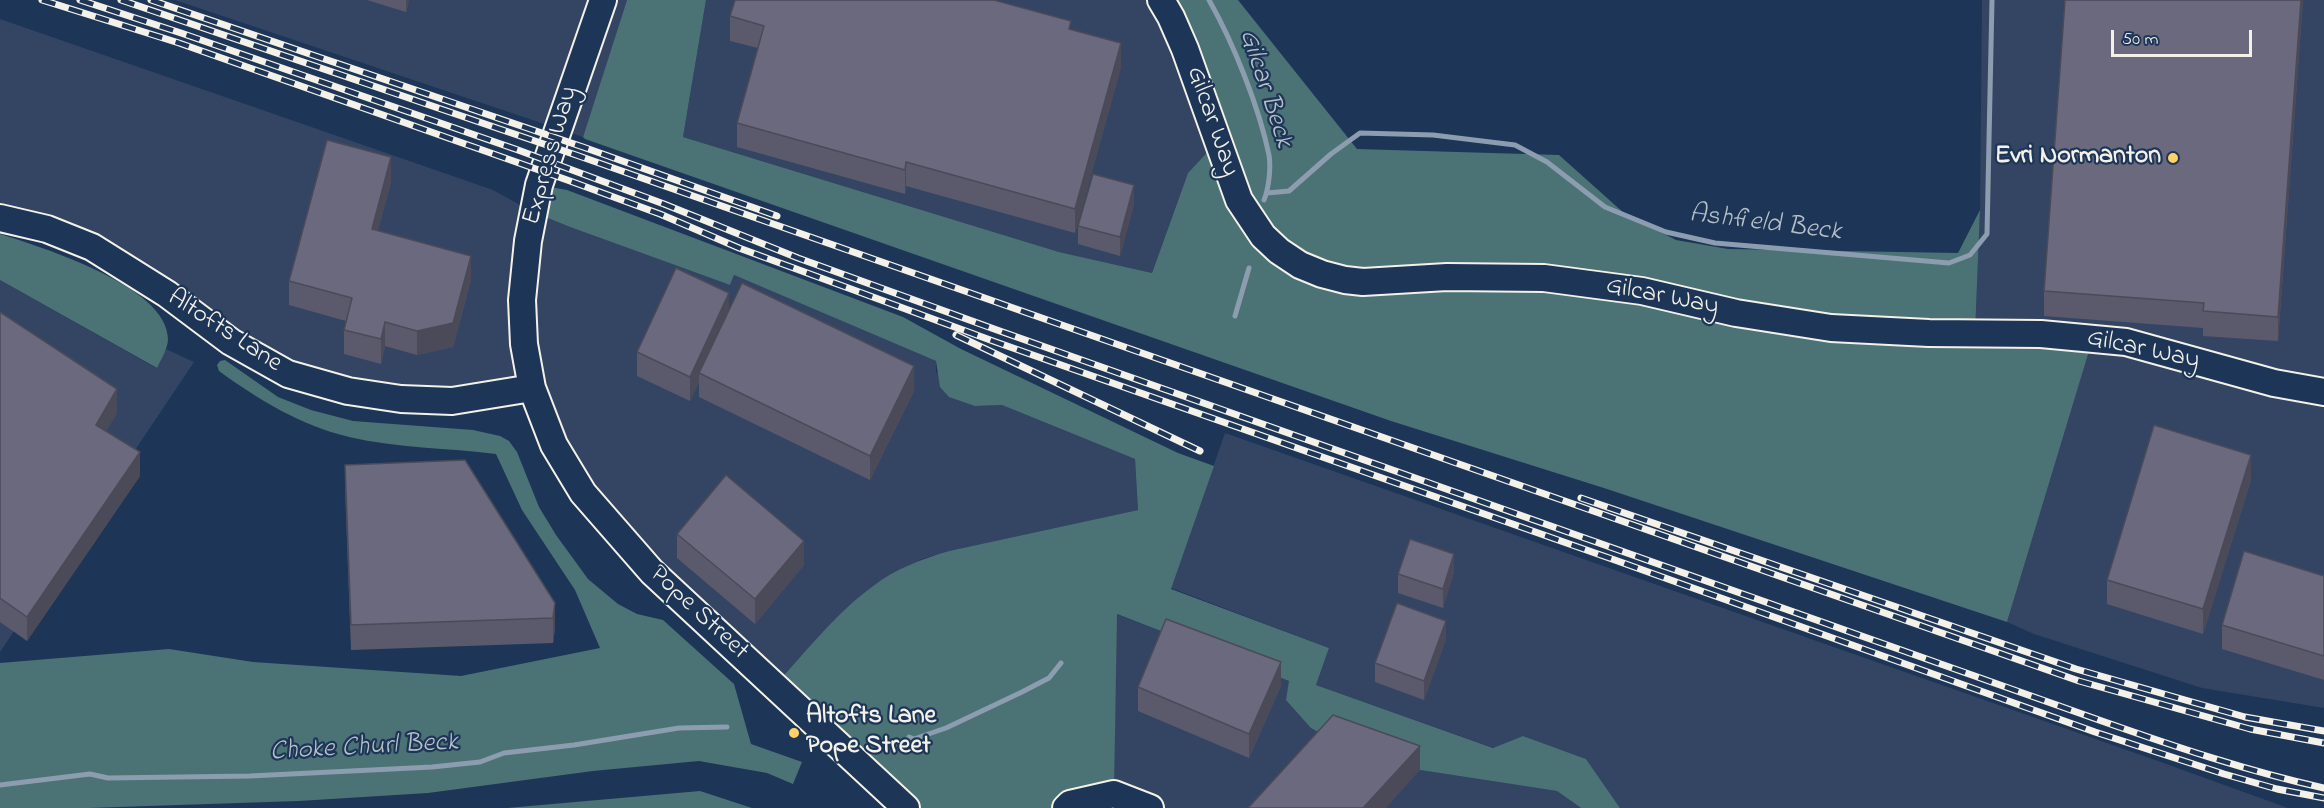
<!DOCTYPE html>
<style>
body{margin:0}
#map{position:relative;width:2324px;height:808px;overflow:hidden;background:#1d3557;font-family:"Indie Flower",sans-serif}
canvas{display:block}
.scale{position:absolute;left:2111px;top:30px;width:141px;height:27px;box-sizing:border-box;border:3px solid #f4f1e8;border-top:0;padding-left:8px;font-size:18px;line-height:21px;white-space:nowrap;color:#f4f1e8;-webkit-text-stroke:4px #1d3557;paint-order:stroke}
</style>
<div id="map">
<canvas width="2324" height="808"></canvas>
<div class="scale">50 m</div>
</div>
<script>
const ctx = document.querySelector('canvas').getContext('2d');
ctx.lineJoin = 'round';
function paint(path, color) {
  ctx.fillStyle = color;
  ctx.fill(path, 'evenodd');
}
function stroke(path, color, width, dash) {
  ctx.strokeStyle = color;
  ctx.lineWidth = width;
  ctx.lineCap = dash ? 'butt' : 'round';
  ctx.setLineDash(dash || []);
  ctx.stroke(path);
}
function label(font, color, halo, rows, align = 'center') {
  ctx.font = font + ' "Indie Flower",sans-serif';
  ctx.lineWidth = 4.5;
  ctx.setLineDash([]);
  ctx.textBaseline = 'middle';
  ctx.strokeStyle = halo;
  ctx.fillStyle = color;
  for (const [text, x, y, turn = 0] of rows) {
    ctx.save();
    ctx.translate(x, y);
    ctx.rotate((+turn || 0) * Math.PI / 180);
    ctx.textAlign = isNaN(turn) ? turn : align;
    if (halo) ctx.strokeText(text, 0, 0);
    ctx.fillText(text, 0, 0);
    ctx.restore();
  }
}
paint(new Path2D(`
 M175,0h452l-44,137z
 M706,0h455l56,143 -29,30 -36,100 -93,-21 -376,-115z
 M1982,0h342v708l-122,-20 -168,-54 -27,-12 86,-284 -118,-4 5,-124z
 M0,19l493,171 40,22 37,15 160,58 4,-10 202,86v11l39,34 27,-1 133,54 3,51 -189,41 -27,8 -48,26 -26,22 -73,78 -192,-192 -51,-105 -80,13 -164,-27 -121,-80 -167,-76z
 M0,280l156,88 10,-19 28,13 -194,290z
 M1225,433l933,328 130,47h-668l-34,-49 -63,-23 -29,12 -178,-63 13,-37 -158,-60z
 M1116,614l173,67 131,89 137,21 24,17h-515l48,-14z`), '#344563');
paint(new Path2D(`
 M627,0h79l-23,137 376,115 93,21 36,-100 29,-31 -56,-142h77l119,149 202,6 66,59 51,26 52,9 230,4 22,-43 -5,124 118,4 -86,284 -400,-133 -216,-68 -806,-282 -2,-2z
 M539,185l28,5 336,127 58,32 217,104 36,13 -43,123 158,59 -13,37 177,63 30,-12 63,23 34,49h-39l-24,-17 -137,-21 -87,-30 -22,-12 -25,-28 3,-19 -172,-67 -3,180 -48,14h-160l-131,-123c31,-33 61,-72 98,-99 22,-17 49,-27 76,-35l189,-41 -3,-51 -133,-54 -27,1 -26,-9 -9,-10 -4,-26 -202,-86 -4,10 -160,-58 -37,-15z
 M0,234c41,13 168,52 168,105 0,9 -7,21 -11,29l-157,-88z
 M225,360l53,37 33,13 42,11 120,9 27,6 9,5 8,11 22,55 17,28 32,44 30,25 19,10 26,6 71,64 17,60 51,18 -9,22 -26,-11 -68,-12 -106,10 -165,22 -129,8 -210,7h-89v-145l169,-14 84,13 208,14 139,-28 -25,-58 -53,-80 -26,-56c-48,-6 -99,-6 -147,-17 -49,-12 -90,-37 -130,-66l-2,-6 3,-4z
 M700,791l52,17h-245z`), '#4b7275');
stroke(new Path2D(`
 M1209,0c24,42 50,107 60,155 2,12 0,33 -5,45
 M1267,193l22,-2 42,-37 29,-21 73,2 82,10 32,17 58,45 61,25 49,11 234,20 21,-8 17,-21 5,-234
 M1235,316l14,-48
 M909,737l5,2 32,-11 76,-36 27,-14 12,-15
 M0,785l90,-11 18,4 142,-2 182,-9 48,-5 24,-9 70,-8 105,-17 48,-1`), '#8c9db0', 5);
const minor = new Path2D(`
 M603,0l-64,185 -11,56 -6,59 2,44 8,44 22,57 29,48 69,79 254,236
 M1161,0l10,17 14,32 54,151 24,36 16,15 21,14 22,9 23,6 18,2 84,-5 97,1 98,13 94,22 95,15 98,5 112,1 85,8 148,41 50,9
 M0,218l47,11 45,18 75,47 64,48 57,32 60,17 53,8 51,2 80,-13
 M1066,808l4,-4 44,-10 36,14`);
stroke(minor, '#f4f1e8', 30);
stroke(minor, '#1d3557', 26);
const rail = new Path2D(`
 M42,0l137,43 391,138 90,33 79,34 254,93 619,218 483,173 129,42 53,15 47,9
 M80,0l101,33 337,117 146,54 134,54 199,72 1102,390c74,26 148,51 225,68
 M121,0l458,156 1500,525 171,48 74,14
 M151,0l432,147 194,69
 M956,335l244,116
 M1581,498l495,171 169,48 79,14`);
stroke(rail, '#f4f1e8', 7);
stroke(rail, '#1d3557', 4.5, [14]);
paint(new Path2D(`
 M367,0h42l-3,12z
 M2065,0h238l-25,341 -75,-5v-8l-159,-12v-25z
 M730,16l341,13 50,38 -46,166 -169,-47 -1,8 -168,-47v-24l21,-75 -28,-7z
 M391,182l-13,48 93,50 -18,67 -36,8 -32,-9 -4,18 -37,-10v-24l2,-9 -57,-16v-24z
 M1134,204l-14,52 -42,-12v-18z
 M729,310l185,81 -44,89 -171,-83v-15l-9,19 -53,-25v-24z
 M0,312l117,101 -11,18 34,45 -113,165 -27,-19z
 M345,465l210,138v25l-2,15 -202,7 -6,-161z
 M2251,480l-48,154 -96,-30v-24z
 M677,534l127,31 -49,59 -78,-66z
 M1454,572l-11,36 -45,-15v-19z
 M2324,576v104l-102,-31v-24z
 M1446,639l-22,61 -49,-18v-19z
 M1281,686l-32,72 -111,-47v-24z`), '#5b5a6c');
paint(new Path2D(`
 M406,0h3l-3,12z
 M2301,0h2l-25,341v-24z
 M1121,43v24l-46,166v-24z
 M391,157v25l-19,71v-24z
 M906,162v24l-1,8v-24z
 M1134,185v19l-14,52v-19z
 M471,256v24l-18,67 -36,8v-24z
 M729,293v24l-30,56v9l-9,19v-24z
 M385,322v24l-4,18v-25z
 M914,366v25l-44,89v-24z
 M117,389v24l-21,36v-24z
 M140,452v24l-113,165v-24z
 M2251,455v25l-48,154v-25z
 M804,541v24l-49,59v-25z
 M1454,554v18l-11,36v-19z
 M555,603v25l-2,15v-25z
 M1446,621v18l-22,61v-19z
 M1281,662v24l-32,72v-24z
 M1420,746v24l-34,38h-23z`), '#4a4a58');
const building = new Path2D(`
 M735,0h259l77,21 -2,8 52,14 -46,166 -169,-47 -1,8 -168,-47 27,-97 -34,-10z
 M2065,0h236l-23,317 -75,-6 1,-8 -160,-12z
 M327,140l64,17 -19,72 99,27 -18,67 -36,8 -32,-9 -4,17 -37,-9 8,-32 -63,-17z
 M1093,174l41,11 -14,52 -42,-11z
 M676,268l53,25 -39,84 -53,-25z
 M742,283l172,83 -44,90 -171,-83z
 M0,312l117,77 -21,36 44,27 -113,165 -27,-19z
 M2154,425l97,30 -48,154 -96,-29z
 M465,460l90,143 -2,15 -202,7 -6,-160z
 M726,475l78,66 -49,58 -78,-65z
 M1410,539l44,15 -11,35 -45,-15z
 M2244,551l80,25v80l-102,-31z
 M1397,603l49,18 -22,60 -49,-18z
 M1166,619l115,43 -32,72 -111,-47z
 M1333,715l87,31 -57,62h-115z`);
paint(building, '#6a697e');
stroke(building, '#4a4a58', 1.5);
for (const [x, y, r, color] of [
 [2173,158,6,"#ffd166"],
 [794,733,6,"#ffd166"]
]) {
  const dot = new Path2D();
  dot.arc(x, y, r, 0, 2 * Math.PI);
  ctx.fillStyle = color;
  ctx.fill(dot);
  stroke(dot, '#1d3557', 2);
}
label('26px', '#f4f1e8', '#1d3557', [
 ["Gilcar Way",1211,122,71],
 ["Express Way",552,156,-74],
 ["Gilcar Way",1662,298,11],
 ["Altofts Lane",224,332,33],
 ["Gilcar Way",2143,351,12],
 ["Pope Street",698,614,43]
]);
label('bold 26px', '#f4f1e8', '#1d3557', [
 ["Evri Normanton",2161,158],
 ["Altofts Lane",806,718,"left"],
 ["Pope Street",806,748,"left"]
], 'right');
label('italic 27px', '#b7c0c7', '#1d3557', [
 ["Gilcar Beck",1264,89,72],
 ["Ashfield Beck",1765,225,7],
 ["Choke Churl Beck",364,749,-3]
]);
</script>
